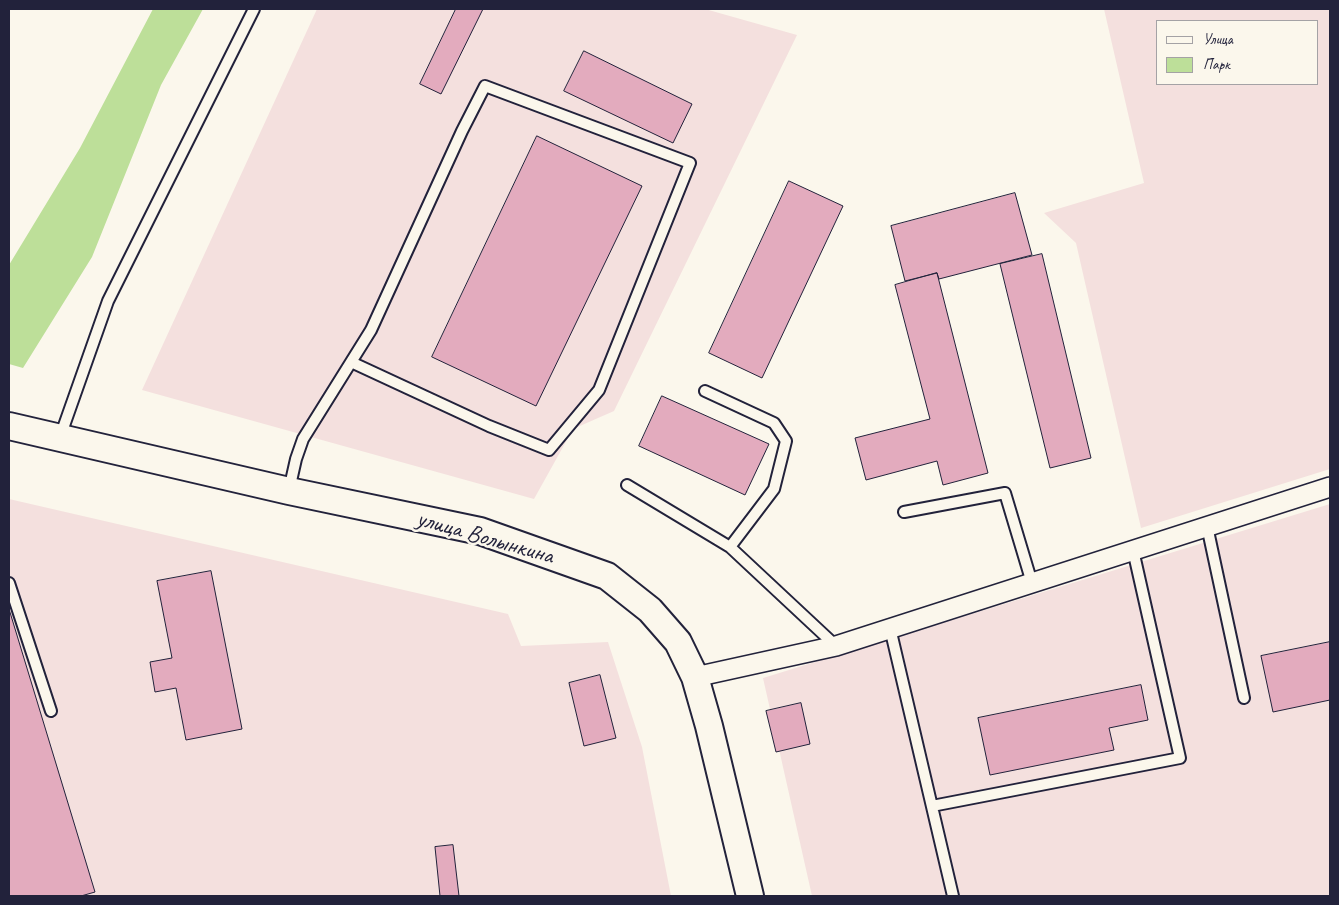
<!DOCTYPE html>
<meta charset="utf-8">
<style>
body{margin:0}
#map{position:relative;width:1339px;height:905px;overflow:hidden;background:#fbf7ec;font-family:Caveat,sans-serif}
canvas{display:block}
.frame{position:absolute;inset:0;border:10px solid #22223b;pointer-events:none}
.legend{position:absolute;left:1156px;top:20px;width:162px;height:65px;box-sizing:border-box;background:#fbf7ec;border:1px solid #a4a2a5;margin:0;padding:6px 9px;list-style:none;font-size:15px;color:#22223b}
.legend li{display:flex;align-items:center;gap:10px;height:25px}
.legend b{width:25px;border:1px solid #a4a2a5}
</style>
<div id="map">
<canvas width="1339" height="905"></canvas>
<div class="frame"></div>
<ul class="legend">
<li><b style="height:6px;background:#fbf7ec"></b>Улица</li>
<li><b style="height:14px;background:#bddf99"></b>Парк</li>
</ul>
</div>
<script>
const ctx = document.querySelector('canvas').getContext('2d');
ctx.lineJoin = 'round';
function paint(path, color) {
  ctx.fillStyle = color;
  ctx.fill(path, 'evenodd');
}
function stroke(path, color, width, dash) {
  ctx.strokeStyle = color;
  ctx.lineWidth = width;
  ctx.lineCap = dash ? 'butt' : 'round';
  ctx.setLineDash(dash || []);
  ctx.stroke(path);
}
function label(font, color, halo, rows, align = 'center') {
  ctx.font = font + ' Caveat,sans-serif';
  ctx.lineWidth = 5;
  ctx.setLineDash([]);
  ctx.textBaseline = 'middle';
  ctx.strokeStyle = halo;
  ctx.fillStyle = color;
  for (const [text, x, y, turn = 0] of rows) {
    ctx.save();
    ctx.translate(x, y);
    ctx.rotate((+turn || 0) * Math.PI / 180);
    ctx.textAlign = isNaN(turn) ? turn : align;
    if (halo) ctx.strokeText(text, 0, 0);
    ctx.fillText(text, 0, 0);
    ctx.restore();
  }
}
paint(new Path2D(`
 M317,9h388l92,26 -183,376 -41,18 -39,70 -392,-109z
 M1104,9h226v460l-189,59 -65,-285 -32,-30 100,-30zM1158,21h160v63h-160z
 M9,499l499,115 13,32 87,-4 34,105 29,149h-662z
 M1330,504v392h-518l-49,-218z`), '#f4e0de');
paint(new Path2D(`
 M153,9h50l-42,76 -69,172 -69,111 -14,-4v-99l71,-117z`), '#bddf99');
const building = new Path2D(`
 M456,9h27l-42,85 -21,-10z
 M584,51l108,53 -19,39 -109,-52z
 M537,136l105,50 -106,220 -104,-49z
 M789,181l54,25 -81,172 -53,-25z
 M1015,193l17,62 -93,24 -2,-6 -32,8 -14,-55z
 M1042,254l49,204 -41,10 -50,-204z
 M937,273l51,200 -45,12 -6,-24 -71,19 -11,-42 75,-19 -35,-134z
 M662,396l107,48 -24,51 -106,-49z
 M211,571l31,158 -56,11 -10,-52 -21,4 -5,-30 22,-4 -15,-77z
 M9,609l86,283 -14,4h-72z
 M1330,642v58l-57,12 -12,-56z
 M600,675l16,63 -32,8 -15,-63z
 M1141,685l7,35 -39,8 5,22 -124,25 -12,-57z
 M801,703l9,41 -34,8 -10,-41z
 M453,845l6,51h-19l-5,-49z`);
paint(building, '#e3abbe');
stroke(building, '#22223b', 1);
const lane = new Path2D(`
 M705,391l69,32 12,18 -12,48 -44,58
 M60,437l48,-136 146,-292
 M627,485l103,62 106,99
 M289,490l7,-31 7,-20 68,-109 91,-199 23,-45 205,77 -91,227 -50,60 -60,-24 -138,-64
 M904,512l101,-19 27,90
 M1207,526l37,172
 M9,583l42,128
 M890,628l63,268
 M932,806l248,-48 -47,-208`);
const street = new Path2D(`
 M695,677l141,-31 494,-159`);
const secondary = new Path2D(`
 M9,426l280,65 191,40 127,45 43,34 28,32 17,35 14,49 41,170`);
stroke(lane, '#22223b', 14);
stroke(street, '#22223b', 22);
stroke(secondary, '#22223b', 30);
stroke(lane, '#fbf7ec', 10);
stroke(street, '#fbf7ec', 19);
stroke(secondary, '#fbf7ec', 26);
label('24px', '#22223b', '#fbf7ec', [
 ["улица Волынкина",485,538,16]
]);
</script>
